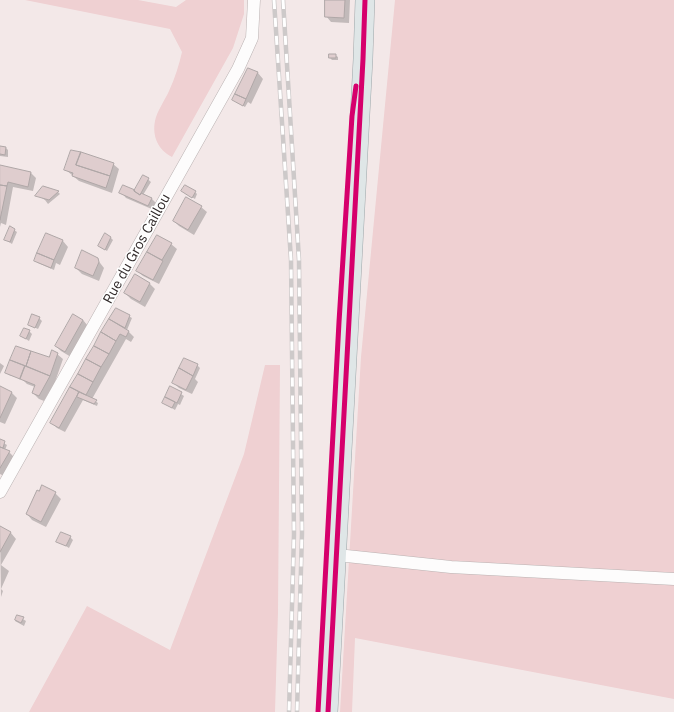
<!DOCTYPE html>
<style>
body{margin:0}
canvas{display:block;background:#f3e8e8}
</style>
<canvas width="674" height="712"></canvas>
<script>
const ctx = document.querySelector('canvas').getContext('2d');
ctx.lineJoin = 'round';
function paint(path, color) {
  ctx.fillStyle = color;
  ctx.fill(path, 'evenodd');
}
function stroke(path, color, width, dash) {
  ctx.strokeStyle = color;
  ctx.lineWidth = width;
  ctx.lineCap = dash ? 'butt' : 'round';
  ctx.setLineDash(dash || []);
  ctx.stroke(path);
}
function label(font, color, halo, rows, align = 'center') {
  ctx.font = font + ' "IBM Plex Sans",sans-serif';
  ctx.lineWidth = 3;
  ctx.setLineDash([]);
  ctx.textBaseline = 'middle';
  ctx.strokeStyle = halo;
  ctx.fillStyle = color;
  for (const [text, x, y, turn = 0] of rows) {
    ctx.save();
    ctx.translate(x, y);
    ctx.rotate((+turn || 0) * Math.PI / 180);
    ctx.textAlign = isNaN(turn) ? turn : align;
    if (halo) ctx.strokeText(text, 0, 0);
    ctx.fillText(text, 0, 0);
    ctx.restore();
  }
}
paint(new Path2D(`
 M25,0h113l38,7 10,-7h58v14l-11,34 -61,109c-14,-7 -20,-21 -17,-36 2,-10 10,-21 14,-30 6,-13 10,-26 13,-39l-12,-23z
 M395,0h279v699l-319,-61 -3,74h-12l21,-355z
 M265,365h15l-2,247 -3,100h-246l58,-106 83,44 74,-196z`), '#efd0d2');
paint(new Path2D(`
 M326,0h24l-1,23 -18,-1 -5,-6z
 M335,55l3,2v3h-6l-2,-2z
 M249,69l9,4 5,6 -12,25 -3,-2 -3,5 -9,-5z
 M0,147l6,1 2,2v7l-8,-1z
 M113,164l6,5 -7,24 -33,-12 -13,-11z
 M0,166l31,7 5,5 -3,13 -20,-4 -7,38 -5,-2 -1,4z
 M144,176l7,6 -8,13 9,4 5,5 -3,6 -28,-12 -5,-6 13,-1z
 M182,191l13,1 2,2 -2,5z
 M58,192l2,2 -12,10 -3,-4 -8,-5z
 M201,207l6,5 -13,23 -15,-9 -5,-5z
 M14,230l3,2 -5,12 -6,-4z
 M47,234l16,7 5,6 -8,18 -4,-2 -2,7 -16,-7 -3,-3z
 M157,236l14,8 6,5 -18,35 -16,-8 -6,-5z
 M111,238l2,2 -6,11 -8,-5z
 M97,259l7,9 -5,13 -17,-7 -6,-6z
 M135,275l15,9 5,5 -10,18 -14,-8 -6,-6z
 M116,309l16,9 -5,12 7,7 -3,5 -5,-3 -34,60 6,4 -1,3 -14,-6 -18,32 -8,-4 -5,-5z
 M39,318l3,3 -4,8 -9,-4z
 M83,320l5,6 -17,31 -10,-6 -5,-5z
 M29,331l3,3 -3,7 -8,-5z
 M17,347l33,11 7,-4 6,5 -8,23 -11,19 -5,-2 -6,-6 2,-6 -8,-3 -5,-5 -13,-4 -2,-3z
 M0,363l4,3 -4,8z
 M197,365l3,3 -5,11 3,3 -6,12 -13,-6 -6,-6z
 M0,387l12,6 5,5 -12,26 -5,-2z
 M170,387l14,9 -4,9 -2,-1 -3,6 -12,-7z
 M0,441l7,4 -2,5 4,2 5,5 -10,19 -4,-2z
 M55,493l6,6 -15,28 -14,-7 -5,-6z
 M0,528l11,5 5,6 -15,26 8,6 -8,18 2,2 -2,6z
 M70,537l3,3 -4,8 -12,-7z
 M18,616l8,5 -2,5 -9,-5z`), '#0003');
const building = new Path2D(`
 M325,0h20l-1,18 -19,-1z
 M329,54h7v4h-7z
 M248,68l10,4 -12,27 -11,-5z
 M235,94l11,5 -3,7 -11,-6z
 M0,146l6,1 -1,8 -5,-1z
 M71,150l10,2 -5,13 34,11 -4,12 -34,-12 1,-3 -9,-3z
 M81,152l33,11 -4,13 -34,-11z
 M0,165l31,7 -3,15 -20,-5 -1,4 -7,-1z
 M143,175l6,3 -9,17 -6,-4z
 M0,185l7,1 -7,34z
 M123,185l12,5 -1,1 6,4 1,-2 11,5 -4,8 -29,-13z
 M185,185l11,6 -4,7 -11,-7z
 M43,186l16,5 -10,9 -14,-4z
 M186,197l16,9 -14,24 -15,-9z
 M10,226l5,3 -5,13 -6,-2z
 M46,233l17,7 -9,20 -17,-7z
 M105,233l6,4 -6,13 -7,-4z
 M157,235l15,8 -10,17 -15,-8z
 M82,250l16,8 1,4 -6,14 -18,-8z
 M147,252l16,9 -10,19 -17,-9z
 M37,253l17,7 -3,8 -17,-7z
 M135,274l15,9 -10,19 -16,-9z
 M116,308l14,7 -5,13 -16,-9z
 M32,314l8,3 -5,11 -7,-3z
 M73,314l10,6 -18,32 -10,-6z
 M109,319l20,12 -3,6 -6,-3 -4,7 -15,-9z
 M24,328l6,2 -4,9 -6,-3z
 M101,332l15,9 -7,13 -15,-8z
 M16,346l15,5 -5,15 -16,-6z
 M94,346l15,8 -8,13 -15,-8z
 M52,350l6,3 -8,23 -24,-10 5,-15 18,6z
 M184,358l14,6 -5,12 -14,-8z
 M86,359l15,8 -8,15 -15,-8z
 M10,360l15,6 -5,13 -15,-6z
 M25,366l25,10 -11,20 -7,-3 3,-8 -15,-6z
 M179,368l14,8 -7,14 -14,-7z
 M78,374l15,8 -7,13 -16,-8z
 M0,386l12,6 -12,26z
 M170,386l12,6 -5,11 -12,-6z
 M70,387l9,5 -20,36 -9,-5z
 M79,392l18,8 -3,4 -17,-7z
 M165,397l10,5 -3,6 -10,-5z
 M0,439l5,2 -2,7 -3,-1z
 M0,447l10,4 -10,17z
 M42,485l14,7 -15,30 -15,-8 11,-24 2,1z
 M0,526l11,6 -11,20z
 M61,532l10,4 -5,10 -10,-4z
 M17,615l7,2 -3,6 -6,-3z`);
paint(building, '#dfcdce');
stroke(building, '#afa7a7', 1);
const street = new Path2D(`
 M0,492l238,-423 14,-31 2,-38
 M337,555l114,12 223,12`);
const primary = new Path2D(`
 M328,712l35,-653 2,-59`);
stroke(street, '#bab2b2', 13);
stroke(primary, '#9da6a9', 20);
stroke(street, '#fdfcfc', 12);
stroke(primary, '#dfe6e7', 19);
const rail = new Path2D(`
 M274,0l17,260 3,274 -5,178
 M283,0l16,260 3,273 -5,179`);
stroke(rail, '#cdc9c9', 4.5);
stroke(rail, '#fff', 3, [9]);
stroke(new Path2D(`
 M318,712l21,-390 13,-206 4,-30
 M328,712l35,-653 2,-59`), '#d6006c', 5);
label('14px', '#322b2b', '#fff', [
 ["Rue du Gros Caillou",137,249,-61]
]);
</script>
